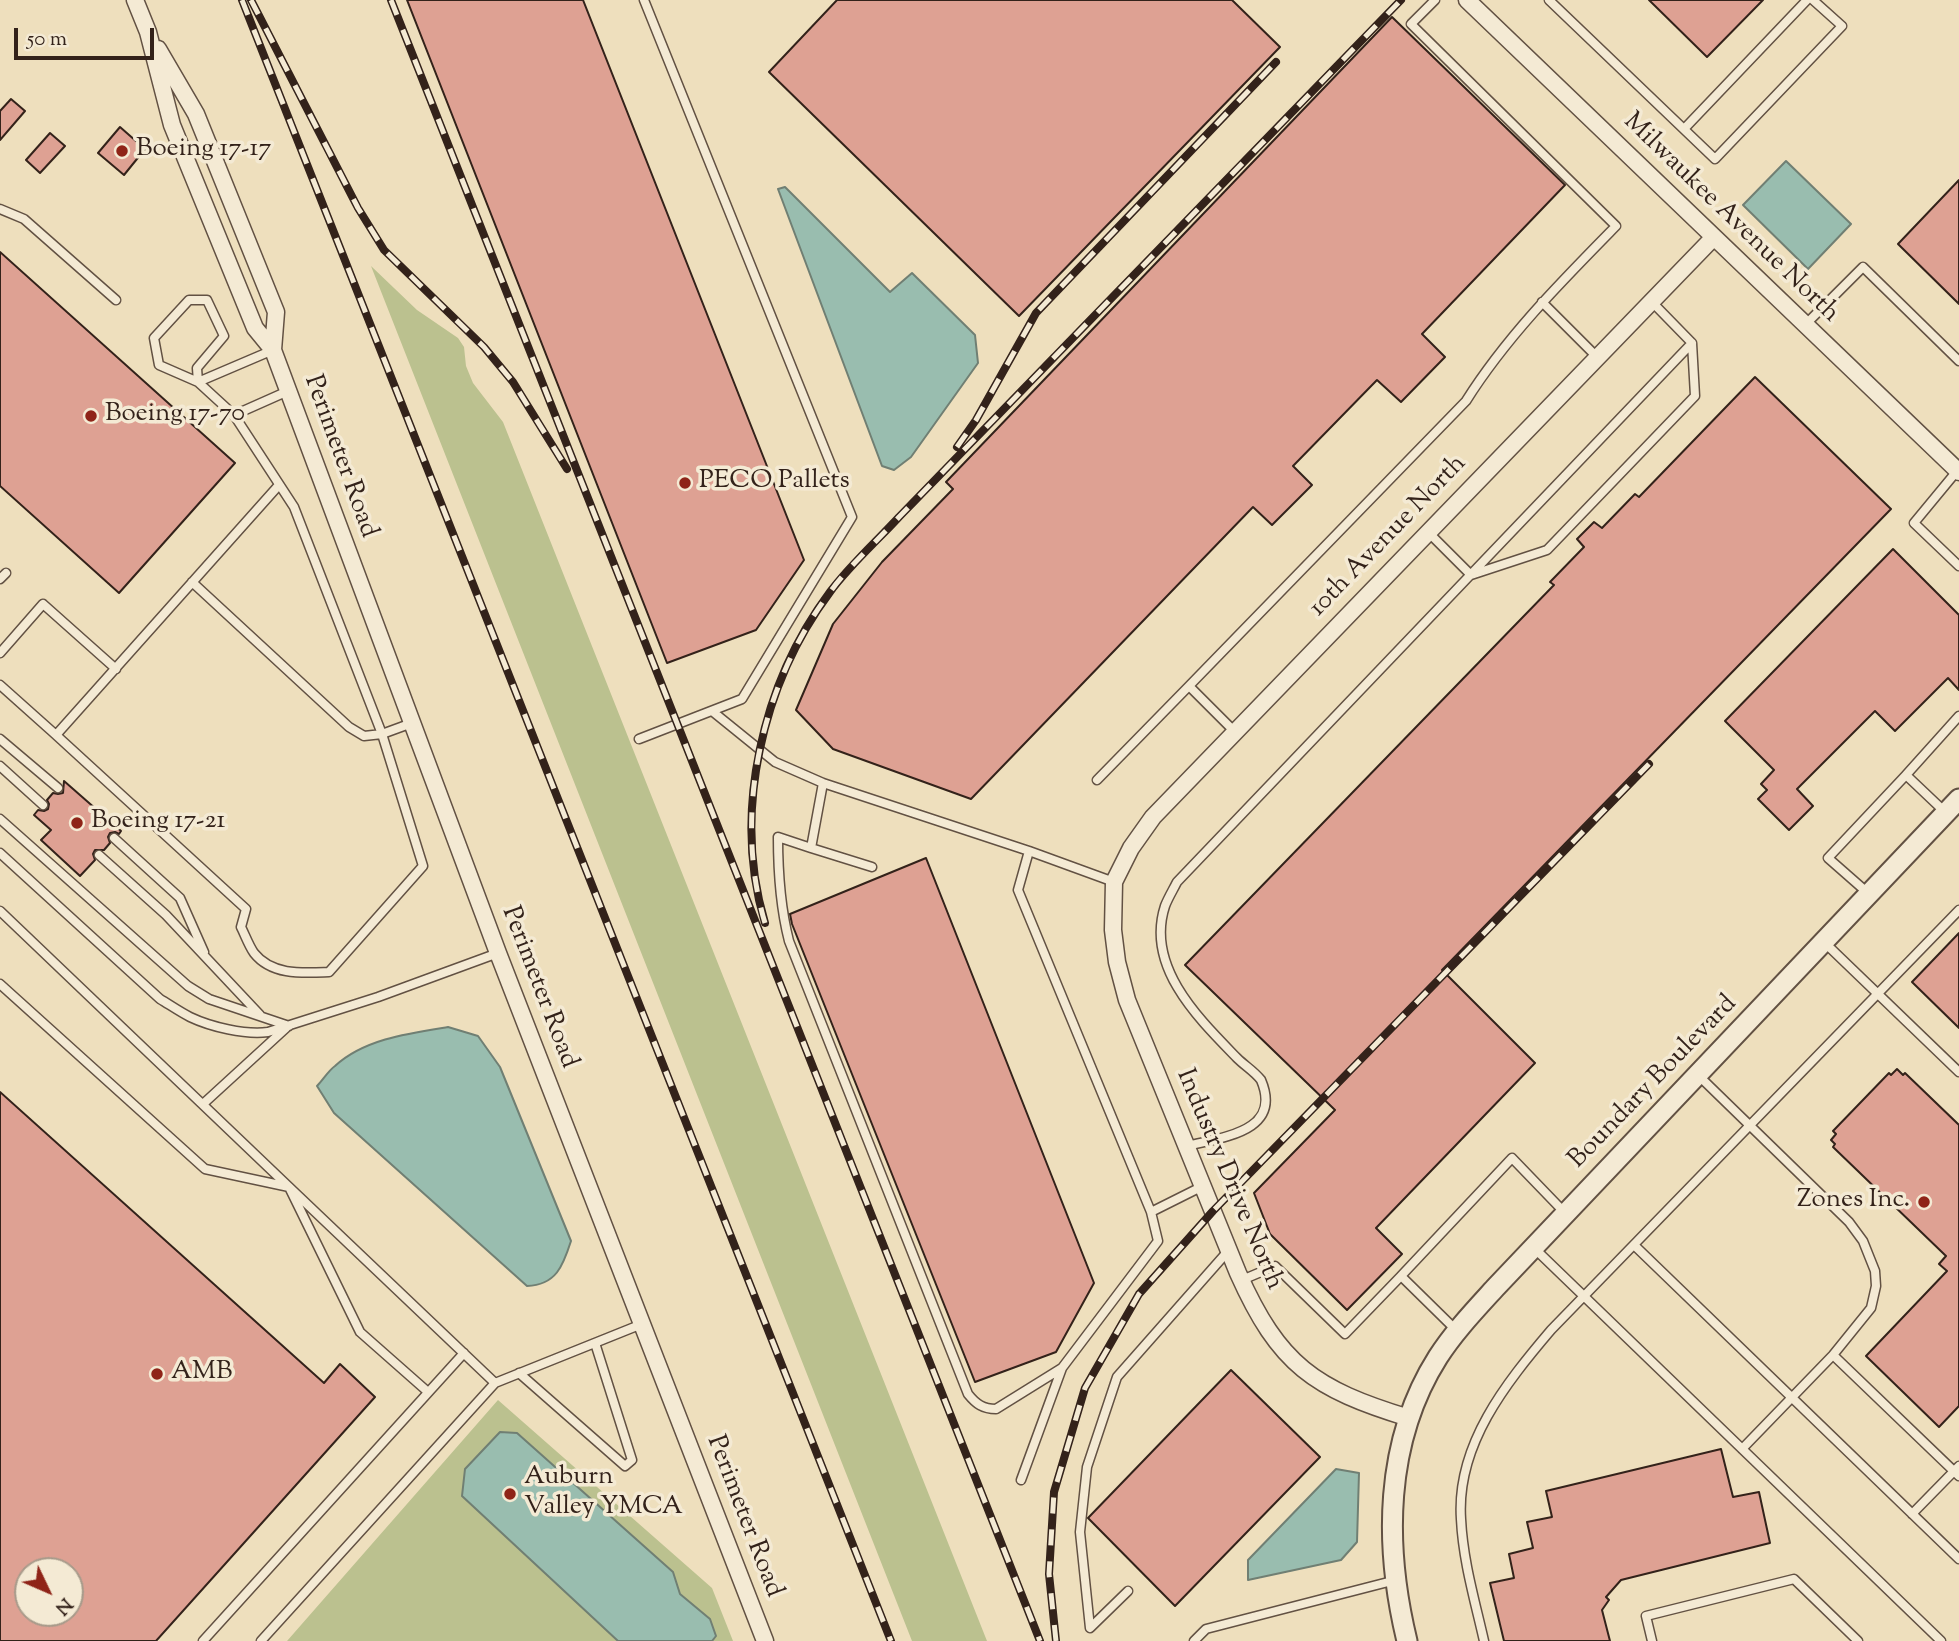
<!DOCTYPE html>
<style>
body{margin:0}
#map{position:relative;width:1959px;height:1641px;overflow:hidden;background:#eedfbd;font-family:"Sorts Mill Goudy",serif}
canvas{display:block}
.north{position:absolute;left:14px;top:1557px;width:70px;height:70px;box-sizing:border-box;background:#f4ead4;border:2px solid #a79a8a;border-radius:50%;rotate:134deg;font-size:19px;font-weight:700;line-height:28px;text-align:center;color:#33221a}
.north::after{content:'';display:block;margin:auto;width:24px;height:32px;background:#8f2418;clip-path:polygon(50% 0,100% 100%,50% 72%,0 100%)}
.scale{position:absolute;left:14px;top:28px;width:140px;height:32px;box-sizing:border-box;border:4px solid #33221a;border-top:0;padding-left:9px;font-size:21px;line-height:24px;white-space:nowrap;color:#33221a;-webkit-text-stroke:5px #f4ead4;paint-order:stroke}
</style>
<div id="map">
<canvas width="1959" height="1641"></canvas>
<div class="north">N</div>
<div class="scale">50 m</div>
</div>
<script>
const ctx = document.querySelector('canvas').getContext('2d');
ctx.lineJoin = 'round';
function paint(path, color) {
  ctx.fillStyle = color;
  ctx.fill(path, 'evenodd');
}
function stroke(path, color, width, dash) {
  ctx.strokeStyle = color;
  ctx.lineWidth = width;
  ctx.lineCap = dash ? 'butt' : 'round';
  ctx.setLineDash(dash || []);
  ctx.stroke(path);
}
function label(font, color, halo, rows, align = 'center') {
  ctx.font = font + ' "Sorts Mill Goudy",serif';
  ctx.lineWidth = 7;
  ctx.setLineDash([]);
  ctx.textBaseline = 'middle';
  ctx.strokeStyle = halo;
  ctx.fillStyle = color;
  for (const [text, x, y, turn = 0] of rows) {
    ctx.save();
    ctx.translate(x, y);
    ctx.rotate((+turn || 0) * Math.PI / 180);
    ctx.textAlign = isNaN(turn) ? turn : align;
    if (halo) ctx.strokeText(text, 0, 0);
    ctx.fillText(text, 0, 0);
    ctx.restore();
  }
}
paint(new Path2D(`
 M371,266l46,44 41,28 6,9 2,19 7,17 30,39 484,1219h-75z
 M498,1400l214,188 21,53h-446z`), '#bbc18f');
const water = new Path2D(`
 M1786,161l65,63 -43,45 -65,-64z
 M785,187l105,105 22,-19 63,62 3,28 -67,94 -17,13 -12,-4 -104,-277z
 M448,1027l30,9 22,31 71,174c-8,25 -15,44 -44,45l-193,-173 -17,-27c6,-6 11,-15 18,-20 29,-27 75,-33 113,-39z
 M500,1432l17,1 156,139 7,22 30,25 6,17 -4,5h-94l-156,-145 3,-27z
 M1336,1469l23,4 -2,69 -16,18 -93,20v-20z`);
paint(water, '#99bdaf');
stroke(water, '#707f73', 2);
const building = new Path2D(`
 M407,0h176l221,560 -48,70 -89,33z
 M837,0h395l48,47 -261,269 -250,-244z
 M1649,0h114l-56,57z
 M1392,17l173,168 -143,149 23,23 -44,45 -24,-22 -84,86 19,19 -40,40 -19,-18 -282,292 -138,-50 -37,-39 37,-86 49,-62 71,-73 -7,-7z
 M11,99l14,12 -25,29v-29z
 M120,127l25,22 -21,26 -26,-22z
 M50,133l15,13 -25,27 -14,-13z
 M1959,180v124l-61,-60z
 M0,252l235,211 -116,130 -119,-107z
 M1755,377l136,132 -449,461 93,93 -159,165 26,26 -55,56 -77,-76 -16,-41 81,-83 -150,-145 369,-380 -4,-3 34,-35 -7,-8 17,-17 8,6 33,-34 4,3z
 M1893,549l66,66v75l-11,-12 -53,53 -20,-20 -78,78 16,17 -24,24 -31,-31 9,-9 -6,-6 13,-14 -49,-49z
 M64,781l57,50 -2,3 -4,-2 -5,1 -2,4 2,6 -6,7h-9l-2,4 2,6 -15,16 -39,-36 10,-10 -17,-15 4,-5 6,1 4,-2 1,-5 -2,-4 6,-7 5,1 5,-1z
 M926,858l168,425 -38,69 -81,30 -183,-458 -2,-10z
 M1959,933v95l-47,-46z
 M1897,1069l6,6 2,-2 54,52v281l-20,21 -73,-71 81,-85 -8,-7 7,-8 -113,-109 2,-3 -4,-4 5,-6 -3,-3 56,-58 2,2z
 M0,1092l324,291 16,-19 35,33 -219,244h-156zM28,1571h42v42h-42z
 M1231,1370l89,87 -145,149 -87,-88z
 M1721,1449l12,48 26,-5 11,51 -149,37 -15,17 3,3 -7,10 8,31h-106l-14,-58 24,-5 -5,-24 24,-6 -6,-26 25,-5 -6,-26z`);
paint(building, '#dea193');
stroke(building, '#33221a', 2);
const service = new Path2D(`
 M1549,0l166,159 127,-133 -29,-26
 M1684,129l123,-129
 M0,209l24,10 92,81
 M1542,302l55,55
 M1805,325l58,-58 96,94
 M234,415l-36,-33 -1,-14 27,-32 -17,-36h-18l-35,38 5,27 39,17 75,-32
 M1957,471l-43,52 45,43
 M1428,532l43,43 76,-25 148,-154 -3,-53
 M0,579l6,-6
 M192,582l157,145 15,9 18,-2 -88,-227 -60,-92 54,-24
 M0,653l43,-49 73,65
 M0,685l56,50 223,-250
 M1189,686l277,-285c41,-65 96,-120 150,-175l-205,-202 24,-24
 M712,711l63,51 48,21 206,68 85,31
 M56,735l190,174 -5,18c4,8 8,19 13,26 18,23 50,20 75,19l94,-106 -41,-132 30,-11
 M0,739l58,49
 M639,739l103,-40 110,-182 -208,-517
 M0,766l43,39
 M1097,780l92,-94 46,46
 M823,783l-12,65 61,19
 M1945,812l-39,-37 53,-59
 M0,819l188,167 21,13 80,27
 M114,838l66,60 24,54
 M811,848l-33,-11c0,36 2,69 11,104l179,453c8,10 15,15 28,15l66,-41
 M1029,851l-11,39 133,322 52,-26
 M0,853l160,146c10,6 20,13 30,18 21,10 55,18 78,15l110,-35 120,-44
 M99,855l67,60 94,100
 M1869,894l-41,-36 78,-83
 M0,911l289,276 71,145 68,60
 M1825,943l134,129
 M0,984l205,185 84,18 206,196
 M1699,1076l150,146 14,19 12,30 1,15 -5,22 -38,47 -91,94
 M203,1104l83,-76
 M1187,1146c35,-9 96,-14 74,-66 -7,-9 -16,-14 -24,-22 -38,-39 -92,-91 -72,-152 3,-8 8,-16 12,-24l515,-539 -41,-42
 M1634,1245l325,314
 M1534,1248l407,393
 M1401,1276l111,-118 54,56
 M1242,1280l33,-14 70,68 56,-58 56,55
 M1833,1355l126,121
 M519,1373l106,93 7,-6 -37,-117
 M1021,1480l41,-112 96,-127 -7,-29
 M1912,1514l47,-48
 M1128,1591l-38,37 -10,-96 7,-65 30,-90 112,-127
 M203,1641l261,-288
 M261,1641l234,-258 147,-59
 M1194,1641l12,-12 190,-49
 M1484,1641c-9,-40 -21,-80 -23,-122 -5,-74 45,-136 90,-189l408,-420
 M1652,1641l-6,-25 148,-37 64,62`);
const minor = new Path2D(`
 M135,0l13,32 24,93 83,203 18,22 225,603 267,688
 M1467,0l492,472
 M158,49l38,65 80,198 -3,38
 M1409,1418c-95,-29 -130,-53 -171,-145l-111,-273 -10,-38 -4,-32 1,-48 17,-34 22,-31 561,-580`);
const tertiary = new Path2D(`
 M1407,1641c-23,-95 -23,-199 31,-284 16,-25 37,-47 57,-69l464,-489`);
stroke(service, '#625143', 11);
stroke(minor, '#625143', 19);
stroke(tertiary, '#625143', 23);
stroke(service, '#f4ead4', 8);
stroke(minor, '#f4ead4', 16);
stroke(tertiary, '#f4ead4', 19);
const rail = new Path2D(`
 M242,0l649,1641
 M251,0l107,208 26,42 100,97 29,35 54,87
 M391,0l649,1641
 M957,447l19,-27 60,-107 240,-251
 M765,923c-33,-110 -3,-240 65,-331 20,-27 46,-50 69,-75l502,-517
 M1056,1641l-7,-67 5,-82 31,-104 54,-94 74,-83 436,-447`);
stroke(rail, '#33221a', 8);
stroke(rail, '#f4ead4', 5, [16]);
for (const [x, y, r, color] of [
 [122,151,7,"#8f2418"],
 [91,416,7,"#8f2418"],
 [685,483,7,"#8f2418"],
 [77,823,7,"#8f2418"],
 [1924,1202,7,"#8f2418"],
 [157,1374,7,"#8f2418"],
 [510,1494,7,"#8f2418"]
]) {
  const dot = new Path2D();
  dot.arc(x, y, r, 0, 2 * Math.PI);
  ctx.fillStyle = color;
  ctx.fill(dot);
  stroke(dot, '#f4ead4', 2.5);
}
label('26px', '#33221a', '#f4ead4', [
 ["Boeing 17-17",136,151],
 ["Boeing 17-70",105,416],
 ["PECO Pallets",699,483],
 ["Boeing 17-21",91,823],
 ["Zones Inc.",1910,1202,"right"],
 ["AMB",171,1374],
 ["Auburn",524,1479],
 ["Valley YMCA",524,1509]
], 'left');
label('26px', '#33221a', '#f4ead4', [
 ["Milwaukee Avenue North",1730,219,44],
 ["Perimeter Road",339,457,70],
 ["10th Avenue North",1389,537,-46],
 ["Perimeter Road",538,988,69],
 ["Boundary Boulevard",1654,1083,-46],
 ["Industry Drive North",1228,1180,67],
 ["Perimeter Road",743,1517,69]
]);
</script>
